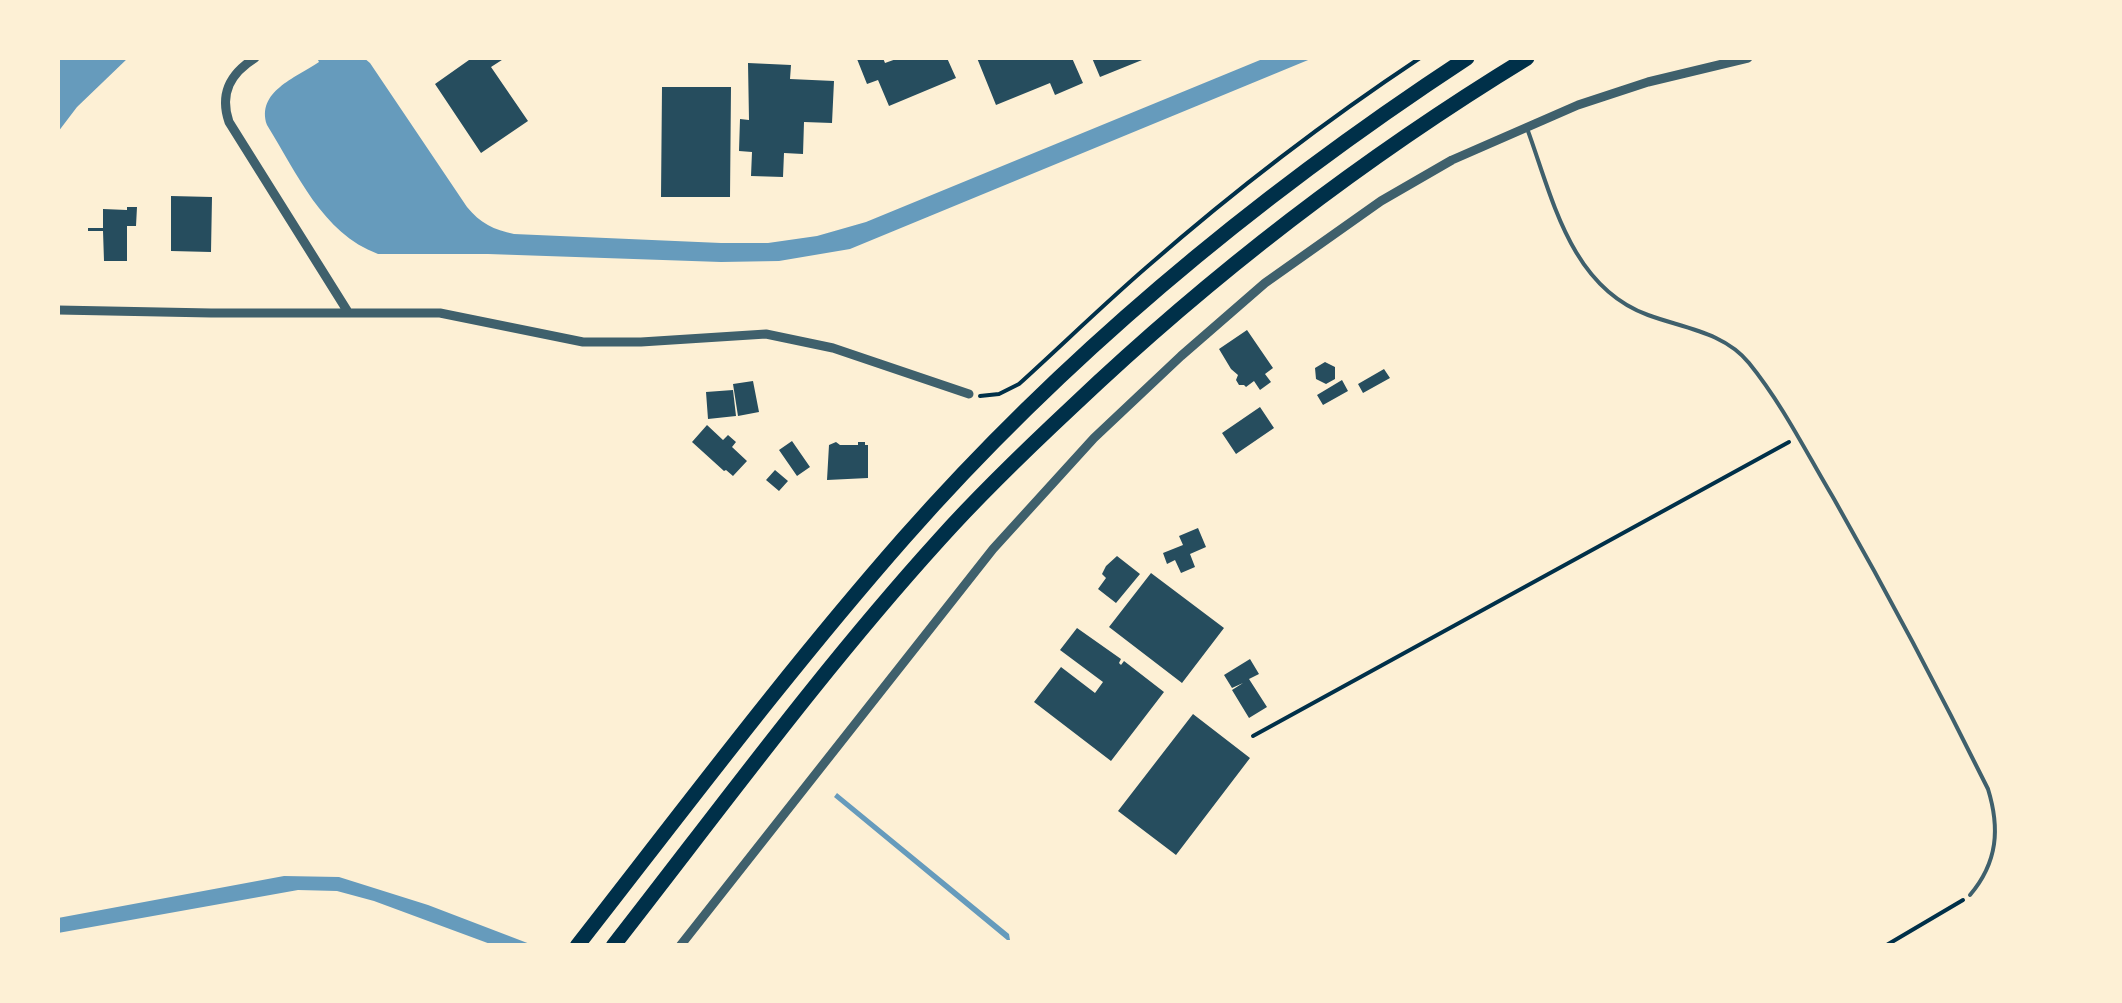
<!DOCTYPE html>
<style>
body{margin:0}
#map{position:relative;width:2122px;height:1003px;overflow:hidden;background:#fdf0d5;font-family:"Public Sans",sans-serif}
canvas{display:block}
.frame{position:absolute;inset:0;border:60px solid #fdf0d5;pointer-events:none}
</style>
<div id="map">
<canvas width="2122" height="1003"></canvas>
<div class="frame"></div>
</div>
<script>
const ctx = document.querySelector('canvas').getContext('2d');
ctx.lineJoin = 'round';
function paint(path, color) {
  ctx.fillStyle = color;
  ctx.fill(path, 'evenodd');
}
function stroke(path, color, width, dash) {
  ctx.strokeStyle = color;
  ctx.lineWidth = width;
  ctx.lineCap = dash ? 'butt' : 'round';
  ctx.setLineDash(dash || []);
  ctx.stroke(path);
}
paint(new Path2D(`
 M58,58h70l-51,49 -19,25z
 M317,58h47l6,5 97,144c13,16 27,23 47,27l207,9h47l49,-7 49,-14 399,-164h48l-463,191 -71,12 -58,1 -233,-8h-110c-56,-21 -81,-81 -111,-129 -11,-33 28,-47 52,-63z
 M837,793l172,141 1,6h-3l-173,-143z
 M284,876l55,1 89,28 102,39 -37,1 -119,-44 -37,-10 -39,-1 -240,43v-15z`), '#669bbc');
paint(new Path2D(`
 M467,58h38l-14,9 37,54 -47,32 -46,-69 34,-24z
 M861,58h22l2,5 14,-5h48l9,20 -67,28 -11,-26 -11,4 -10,-25z
 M977,58h95l11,25 -28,12 -5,-12 -54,22z
 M1092,58h55l-47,19z
 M748,63l43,2 -1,14 44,2 -2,42 -28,-1 -1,32 -19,-1 -1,24 -32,-1 1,-24 -13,-1 1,-32 9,1z
 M662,87h69l-1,110h-69z
 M171,196l41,1 -1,55 -40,-1z
 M127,207h10l-1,19h-9v35h-23l-1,-30h-15v-3h15v-19l24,1z
 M1247,330l26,38 -8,6 6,8 -11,8 -6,-9 -8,6 -2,-2h-5l-3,-5 2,-5 -7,-6 -12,-20z
 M1325,362l10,5v12l-9,5 -10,-5 -1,-11z
 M1384,369l6,9 -27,15 -5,-9z
 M1342,380l6,11 -25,14 -6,-10z
 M753,381l6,31 -21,4 -5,-32z
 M733,390l3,26 -28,3 -2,-27z
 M1260,407l14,21 -38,26 -14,-21z
 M707,425l16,15 5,-5 8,7 -4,5 15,14 -14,15 -7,-6 -2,1 -32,-29z
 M792,441l18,26 -13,9 -18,-26z
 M836,442l4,3h18v-3h7v3h3v33l-41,2 2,-35z
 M775,470l13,11 -9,10 -13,-11z
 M1198,528l8,19 -16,7 5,13 -14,6 -6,-13 -8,4 -4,-11 20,-8 -4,-9z
 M1117,556l23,18 -24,29 -18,-14 8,-11 -4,-4 4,-8z
 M1151,573l73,55 -42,55 -73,-56z
 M1077,628l44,31 -2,4 2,2 3,-4 40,31 -53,69 -77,-59 27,-35 34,26 8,-11 -43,-32z
 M1250,659l9,15 -10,5 18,28 -18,11 -17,-28 11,-7 -11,5 -8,-13z
 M1193,714l57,44 -74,97 -58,-44z`), '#264d5e');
stroke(new Path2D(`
 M980,396l19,-2 20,-10c43,-39 85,-80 129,-118 87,-76 177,-145 272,-208
 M1253,736l536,-294
 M1885,946l78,-46`), '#003049', 4);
stroke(new Path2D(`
 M1528,131c25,69 43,156 120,184 35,13 76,17 101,48 34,42 58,91 85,136 54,95 105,191 154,290 12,39 10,73 -18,106`), '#3f606c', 4);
stroke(new Path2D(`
 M255,58c-24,15 -36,35 -26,64l119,190
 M58,310l153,3h229l143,29h58l125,-8 67,14 136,46
 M680,946l313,-397 101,-111 87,-82 84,-73 116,-82 71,-41 126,-55 70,-23 100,-24`), '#3f606c', 9);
stroke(new Path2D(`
 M577,946c107,-137 212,-277 327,-408 164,-186 357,-345 563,-480
 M613,946c107,-137 210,-278 326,-406 42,-47 88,-91 134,-134 139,-132 290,-248 454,-348`), '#003049', 15);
</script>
